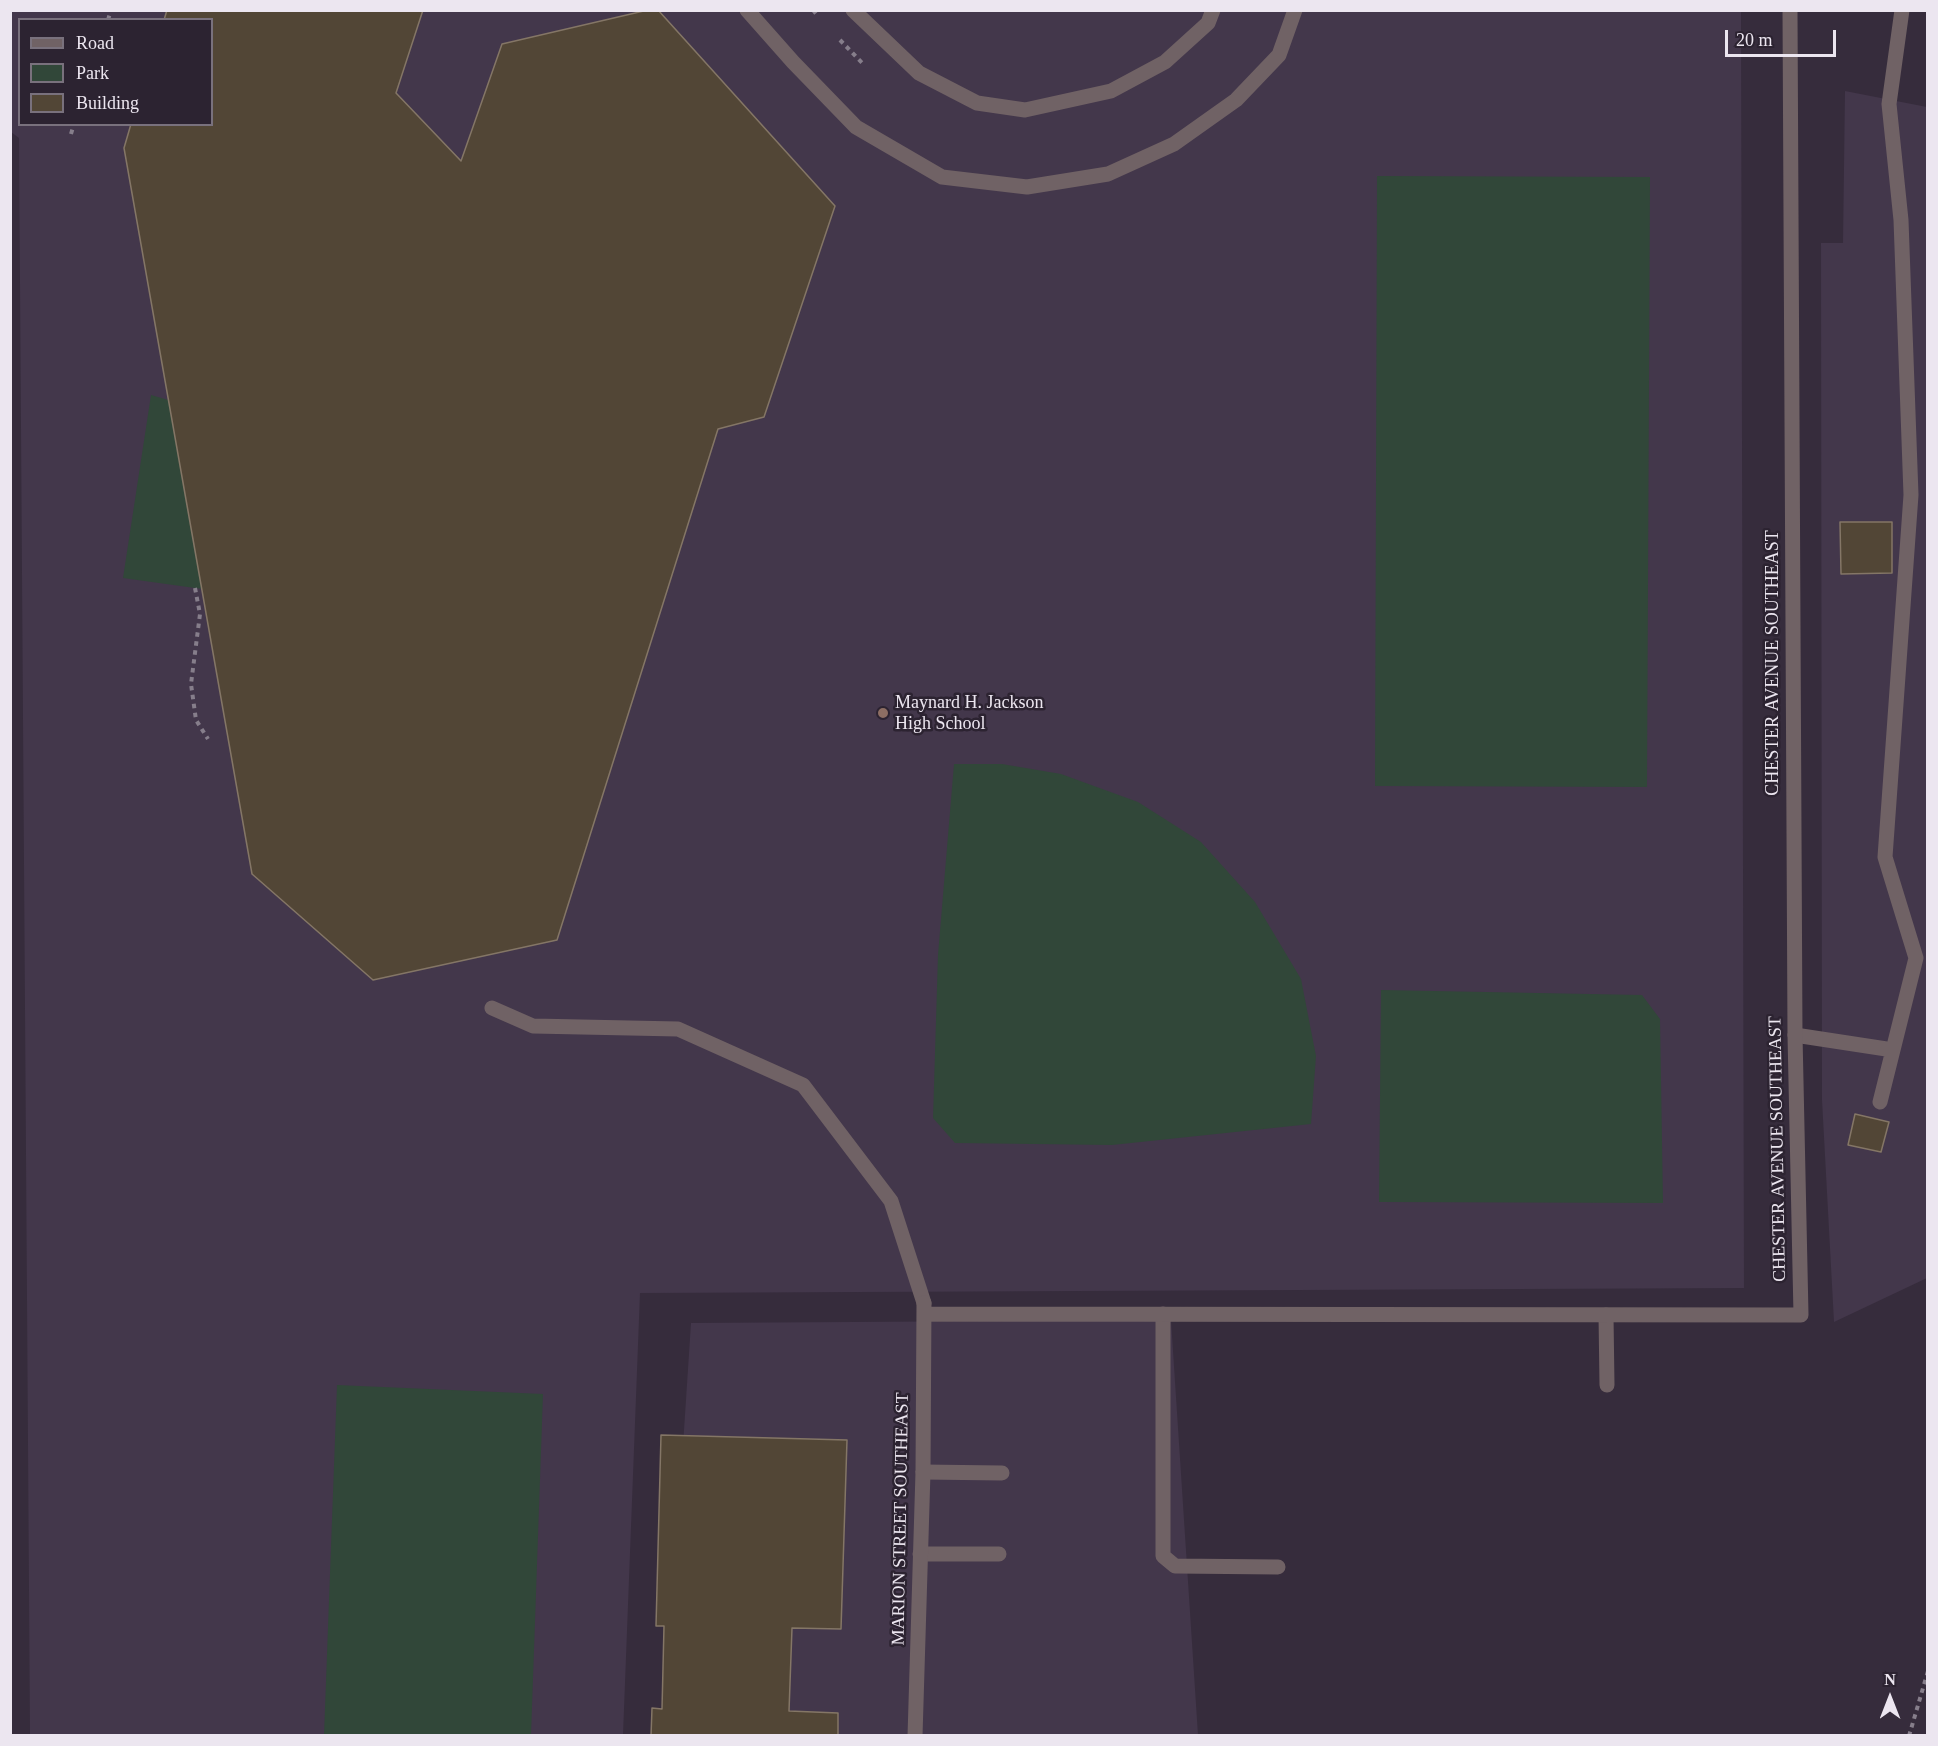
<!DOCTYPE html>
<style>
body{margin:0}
#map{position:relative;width:1938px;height:1746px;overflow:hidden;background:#362c3c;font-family:"Times New Roman",serif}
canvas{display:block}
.frame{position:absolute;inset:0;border:12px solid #ece6f0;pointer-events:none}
.legend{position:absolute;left:18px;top:18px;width:195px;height:108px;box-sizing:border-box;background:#2c2331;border:2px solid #79717d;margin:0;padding:8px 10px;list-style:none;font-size:18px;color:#ece6f0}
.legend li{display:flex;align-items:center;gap:12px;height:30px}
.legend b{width:30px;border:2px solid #79717d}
.north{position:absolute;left:1860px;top:1668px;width:60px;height:60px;-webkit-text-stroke:4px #2c2331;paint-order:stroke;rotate:0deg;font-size:16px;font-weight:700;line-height:24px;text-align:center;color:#ece6f0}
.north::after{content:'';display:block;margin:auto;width:21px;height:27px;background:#ece6f0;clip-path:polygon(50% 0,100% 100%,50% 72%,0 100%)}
.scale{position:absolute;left:1725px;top:30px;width:111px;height:27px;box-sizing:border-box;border:3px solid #ece6f0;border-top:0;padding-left:8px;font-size:18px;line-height:21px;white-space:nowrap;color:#ece6f0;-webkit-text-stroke:4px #2c2331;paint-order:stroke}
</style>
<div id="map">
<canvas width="1938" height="1746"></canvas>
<div class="frame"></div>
<ul class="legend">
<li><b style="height:8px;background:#706265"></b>Road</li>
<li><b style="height:16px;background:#314739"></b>Park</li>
<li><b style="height:16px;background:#524636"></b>Building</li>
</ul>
<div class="north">N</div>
<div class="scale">20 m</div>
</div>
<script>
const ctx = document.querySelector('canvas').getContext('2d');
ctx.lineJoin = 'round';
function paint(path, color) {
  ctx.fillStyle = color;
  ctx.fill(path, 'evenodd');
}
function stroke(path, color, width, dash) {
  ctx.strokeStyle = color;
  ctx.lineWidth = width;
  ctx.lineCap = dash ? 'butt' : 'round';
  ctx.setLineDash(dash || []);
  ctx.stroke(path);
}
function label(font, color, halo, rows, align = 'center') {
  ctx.font = font + ' "Times New Roman",serif';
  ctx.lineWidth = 5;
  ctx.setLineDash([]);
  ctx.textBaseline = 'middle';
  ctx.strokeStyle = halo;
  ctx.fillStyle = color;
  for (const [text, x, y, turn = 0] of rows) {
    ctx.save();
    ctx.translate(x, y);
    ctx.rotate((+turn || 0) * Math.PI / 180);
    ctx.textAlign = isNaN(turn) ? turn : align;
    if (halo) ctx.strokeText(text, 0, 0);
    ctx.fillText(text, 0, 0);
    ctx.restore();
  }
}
paint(new Path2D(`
 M10,11h1731l3,1277 -1104,5 -17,442h-593l-11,-1597 -8,-6zM20,20h192v104h-192z
 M1845,91l82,16v1171l-93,44 -12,-222 -1,-857h22z
 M1171,1320l27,415 -534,1 27,-413z`), '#43374b');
paint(new Path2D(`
 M1377,176l273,1 -3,610 -272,-1z
 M151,395l145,42 -23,159 -78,-8 -72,-10z
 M954,764h48l59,10 77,28 63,40 54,60 46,77 15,77 -5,68 -199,21 -157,-2 -22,-25 5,-163z
 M1381,990l261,5 18,24 3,184 -284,-1z
 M337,1385l206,9 -12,341h-207z`), '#314739');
const building = new Path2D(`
 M167,10h256l-27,83 65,68 41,-117 146,-34h10l177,196 -71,211 -46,12 -161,511 -184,40 -121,-106 -128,-726 7,-24h81v-104h-48z
 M1840,522h52v51l-51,1z
 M1855,1114l34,8 -8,30 -33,-7z
 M661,1435l186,5 -6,189 -49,-1 -3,83 49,2v23h-187l1,-28 10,1 2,-83h-8z`);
paint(building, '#524636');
stroke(building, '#847666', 1.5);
stroke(new Path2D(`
 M813,10l4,5
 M108,20l3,-10
 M840,40l24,25
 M71,134l3,-10
 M195,588l5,26 -9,70 5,36 12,19
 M1909,1736l19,-65`), '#867e8b', 4, [4.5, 4.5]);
stroke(new Path2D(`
 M747,10l46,52 63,65 86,50 85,10 81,-13 66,-30 62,-44 43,-45 16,-45
 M853,10l66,63 58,30 48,7 86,-19 54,-29 43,-39 5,-13
 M492,1008l41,18 145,3 125,56 88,116 33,102
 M1795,1035l98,15 23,-92 -31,-101 26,-362 -10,-275 -12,-116 13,-94
 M1880,1102l13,-52
 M1163,1314v242l12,10 103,1
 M1606,1315l1,70
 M923,1472l79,1
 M920,1554h79`), '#706265', 15);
stroke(new Path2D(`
 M924,1314l877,1 -6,-280 -5,-1025
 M915,1736l8,-264 1,-169`), '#706265', 15);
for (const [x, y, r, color] of [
 [883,713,6,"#8d6e63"]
]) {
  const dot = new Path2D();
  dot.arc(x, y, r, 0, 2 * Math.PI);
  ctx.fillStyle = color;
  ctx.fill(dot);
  stroke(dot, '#2c2331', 2);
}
label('18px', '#ece6f0', '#2c2331', [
 ["CHESTER AVENUE SOUTHEAST",1773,663,-90],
 ["CHESTER AVENUE SOUTHEAST",1778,1149,-91],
 ["MARION STREET SOUTHEAST",901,1519,-89]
]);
label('18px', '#ece6f0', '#2c2331', [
 ["Maynard H. Jackson",895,703],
 ["High School",895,724]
], 'left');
</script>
